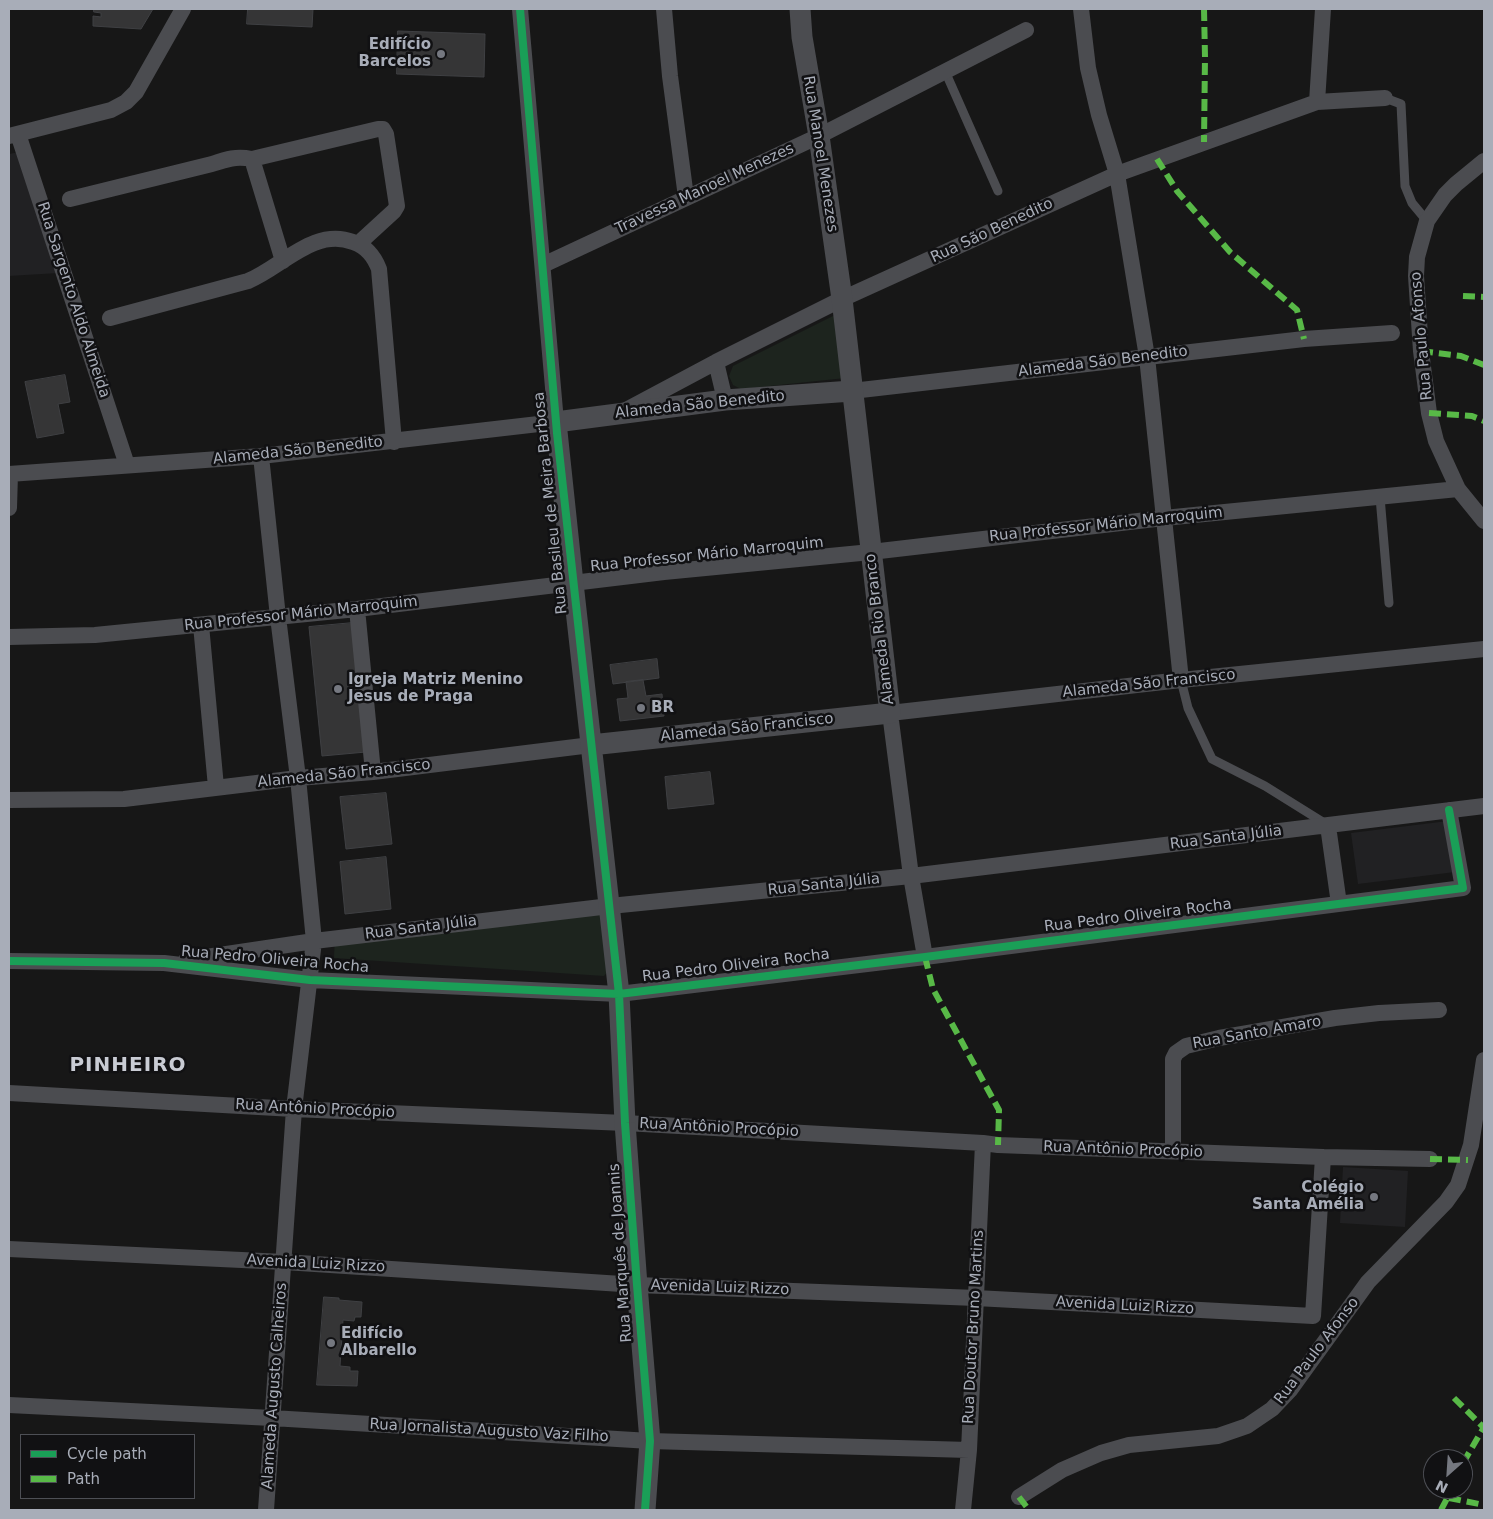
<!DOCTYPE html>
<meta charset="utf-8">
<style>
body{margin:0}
#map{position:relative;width:1493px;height:1519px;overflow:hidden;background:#171717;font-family:"DejaVu Sans",sans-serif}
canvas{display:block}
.frame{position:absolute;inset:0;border:10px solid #a8adb8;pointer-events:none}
.legend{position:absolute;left:20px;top:1434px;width:175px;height:65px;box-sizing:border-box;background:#111113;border:1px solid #4d4f55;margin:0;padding:6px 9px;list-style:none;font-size:15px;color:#a8adb8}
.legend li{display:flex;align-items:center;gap:10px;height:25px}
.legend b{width:25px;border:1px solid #4d4f55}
.north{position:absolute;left:1423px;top:1449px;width:50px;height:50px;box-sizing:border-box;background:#111113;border:1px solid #4d4f55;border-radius:50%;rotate:206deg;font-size:14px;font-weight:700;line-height:20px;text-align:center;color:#a8adb8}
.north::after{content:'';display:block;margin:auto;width:18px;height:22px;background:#757880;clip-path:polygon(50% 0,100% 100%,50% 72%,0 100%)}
</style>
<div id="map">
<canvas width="1493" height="1519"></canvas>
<div class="frame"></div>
<ul class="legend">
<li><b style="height:6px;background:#1a9f57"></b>Cycle path</li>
<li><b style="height:6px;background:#58b947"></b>Path</li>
</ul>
<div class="north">N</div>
</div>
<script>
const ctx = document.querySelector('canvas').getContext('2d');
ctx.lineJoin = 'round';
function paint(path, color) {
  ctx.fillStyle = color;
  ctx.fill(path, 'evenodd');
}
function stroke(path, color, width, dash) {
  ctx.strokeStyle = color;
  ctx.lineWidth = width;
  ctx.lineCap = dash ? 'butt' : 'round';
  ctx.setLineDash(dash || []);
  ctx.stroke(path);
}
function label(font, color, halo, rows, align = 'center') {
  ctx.font = font + ' "DejaVu Sans",sans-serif';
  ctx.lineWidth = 5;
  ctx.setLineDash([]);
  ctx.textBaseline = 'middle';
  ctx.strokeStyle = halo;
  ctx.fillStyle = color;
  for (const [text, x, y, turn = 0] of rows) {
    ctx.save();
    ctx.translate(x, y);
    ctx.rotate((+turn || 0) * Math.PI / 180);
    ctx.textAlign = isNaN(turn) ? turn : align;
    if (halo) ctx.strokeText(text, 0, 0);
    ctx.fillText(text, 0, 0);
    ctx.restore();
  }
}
paint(new Path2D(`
 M20,152l38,121 -49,3v-122z
 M1448,821l7,51 -97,12 -7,-51z
 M1343,1167l65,4 -3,56 -65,-4z`), '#212123');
paint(new Path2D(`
 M841,312l14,65 -114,12 -8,-4 -4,-9 4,-10z
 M603,915l7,54 -6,7 -270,-18 1,-25 214,-17z`), '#1d241e');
const building = new Path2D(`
 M94,9h59l-12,20 -48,-3v-10l8,1v-4l-7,-1z
 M248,9h65l-1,18 -65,-3z
 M398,31l87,3 -1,43 -87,-3z
 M65,375l5,27 -12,2 6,29 -27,5 -12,-56z
 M353,623l13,129 -44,4 -13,-129z
 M657,659l2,19 -46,6 -3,-19z
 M643,680l3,16 16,-2 2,22 -44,5 -3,-22 11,-1 -2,-16z
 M710,772l4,32 -46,5 -3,-32z
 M386,793l6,51 -46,5 -6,-52z
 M386,857l5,52 -46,5 -5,-52z
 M324,1297l15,1v2l23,2 -1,15h-6l-1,4 -11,-1 -3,46 10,1v4h8l-1,15 -40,-1z`);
paint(building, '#353536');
stroke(building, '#3f4043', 1);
stroke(new Path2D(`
 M945,71l53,120
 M1385,98l16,6 4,82 7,17 15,18
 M1380,497l9,106
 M1181,680l7,28 24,51 53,27 61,38`), '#4b4c50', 9);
stroke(new Path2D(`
 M664,9l6,67 16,121
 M1081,9l7,59 11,47 18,59 30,183 34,323
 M1317,102l6,-93
 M18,134l109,331
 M9,136l102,-26 15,-8 10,-10 47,-83
 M252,159l31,102
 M1484,161l-28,23 -11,11 -18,26 -10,36 -1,19 5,75 8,62 7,28 22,48 26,32
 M70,199l142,-35c15,-5 24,-8 40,-5l126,-30h5l3,5 11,72 -3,5 -36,33
 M543,265l276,-129 207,-106
 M110,318l138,-37c34,-14 66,-54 105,-39 14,5 21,14 26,27l15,173
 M716,362l9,38
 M852,391l452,-52 88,-6
 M626,410l90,-48 126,-63 275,-125 200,-72 68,-4
 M261,456l17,161 20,161 16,163 -20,168 -28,401
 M9,474l252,-18 295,-34 -36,-413
 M9,508l1,-34
 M357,609l16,163
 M201,625l15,162
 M9,637l86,-2 262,-26 307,-37 207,-20 293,-34 294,-29
 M9,800l115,-1 174,-21 75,-6 218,-27
 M1328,826l11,78
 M925,957l-14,-81 -21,-163 291,-33 303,-31
 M186,960l128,-19 296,-35 301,-30 573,-70
 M9,961l155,2 146,17 309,14 306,-37 538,-69 -14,-78
 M9,1093l285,16 331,14 358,20 15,2 325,12 107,2
 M1173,1151v-92l3,-6 10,-7 33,-8 116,-20 44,-5 60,-3
 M9,1249l275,13 353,23 339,13 337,18 10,-159
 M9,1405l263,13 378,23 319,9
 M1019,1497l43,-27 39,-17 28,-8 89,-9 29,-10 25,-17 18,-19 78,-108 78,-80 12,-17 13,-40 13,-85
 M963,1510l6,-60 14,-307`), '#4b4c50', 16);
stroke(new Path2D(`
 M591,745l299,-32 -48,-414 -23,-163 -17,-99 -2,-28
 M645,1510l5,-69 -13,-156 -12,-162 -6,-129 -46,-411 -17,-161 169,-22 127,-9`), '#4b4c50', 21);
stroke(new Path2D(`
 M1204,9l1,48 -1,85
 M1157,159l20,32 53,61 67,58 7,29
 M1463,296l21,1
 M1421,351l40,5 23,9
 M1429,413l43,3 12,5
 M925,957l8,32 66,121 -1,35
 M1430,1159l38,1
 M1454,1398l29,29
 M1444,1456l5,3
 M1463,1463l21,-36
 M1019,1497l10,13
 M1449,1498l35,7
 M1441,1510l11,-21`), '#58b947', 6, [12, 6]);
stroke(new Path2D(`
 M520,9l37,424 62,561 6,129 12,162 13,156 -5,69
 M9,961l155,2 146,17 309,14 306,-37 538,-69 -14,-78`), '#1a9f57', 8);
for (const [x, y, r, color] of [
 [441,54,5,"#757880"],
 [338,689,5,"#757880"],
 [641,708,5,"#757880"],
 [1374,1197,5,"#757880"],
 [331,1343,5,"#757880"]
]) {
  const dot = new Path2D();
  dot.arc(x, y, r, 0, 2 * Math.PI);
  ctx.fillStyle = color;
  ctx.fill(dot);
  stroke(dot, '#111113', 2);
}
label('bold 15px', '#a8adb8', '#111113', [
 ["Edifício",431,45,"right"],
 ["Barcelos",431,62,"right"],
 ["Igreja Matriz Menino",348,680],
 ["Jesus de Praga",348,697],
 ["BR",651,708],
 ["Colégio",1364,1188,"right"],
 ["Santa Amélia",1364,1205,"right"],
 ["Edifício",341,1334],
 ["Albarello",341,1351]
], 'left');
label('15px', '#a8adb8', '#111113', [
 ["Rua Manoel Menezes",820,154,81],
 ["Travessa Manoel Menezes",705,189,-25],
 ["Rua São Benedito",992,231,-25],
 ["Rua Sargento Aldo Almeida",73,300,72],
 ["Rua Paulo Afonso",1422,336,-95],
 ["Alameda São Benedito",1103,362,-7],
 ["Alameda São Benedito",700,405,-6],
 ["Alameda São Benedito",298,451,-6],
 ["Rua Basileu de Meira Barbosa",551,503,-96],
 ["Rua Professor Mário Marroquim",1106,525,-6],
 ["Rua Professor Mário Marroquim",707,555,-6],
 ["Rua Professor Mário Marroquim",301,614,-6],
 ["Alameda Rio Branco",880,629,-97],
 ["Alameda São Francisco",1149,684,-6],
 ["Alameda São Francisco",747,728,-6],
 ["Alameda São Francisco",344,774,-6],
 ["Rua Santa Júlia",1226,838,-7],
 ["Rua Santa Júlia",824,885,-6],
 ["Rua Pedro Oliveira Rocha",1138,916,-7],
 ["Rua Santa Júlia",421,928,-7],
 ["Rua Pedro Oliveira Rocha",275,960,5],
 ["Rua Pedro Oliveira Rocha",736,966,-7],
 ["Rua Santo Amaro",1257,1033,-10],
 ["Rua Antônio Procópio",315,1109,3],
 ["Rua Antônio Procópio",719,1128,3],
 ["Rua Antônio Procópio",1123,1150,2],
 ["Rua Marquês de Joannis",621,1253,-94],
 ["Avenida Luiz Rizzo",316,1264,3],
 ["Avenida Luiz Rizzo",720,1288,2],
 ["Avenida Luiz Rizzo",1125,1306,3],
 ["Rua Doutor Bruno Martins",974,1327,-87],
 ["Rua Paulo Afonso",1317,1351,-53],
 ["Alameda Augusto Calheiros",275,1386,-86],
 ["Rua Jornalista Augusto Vaz Filho",489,1431,3]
]);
ctx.letterSpacing = '1px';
label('bold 20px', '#c9ccd4', '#111113', [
 ["PINHEIRO",128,1066]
]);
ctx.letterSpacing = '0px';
</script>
